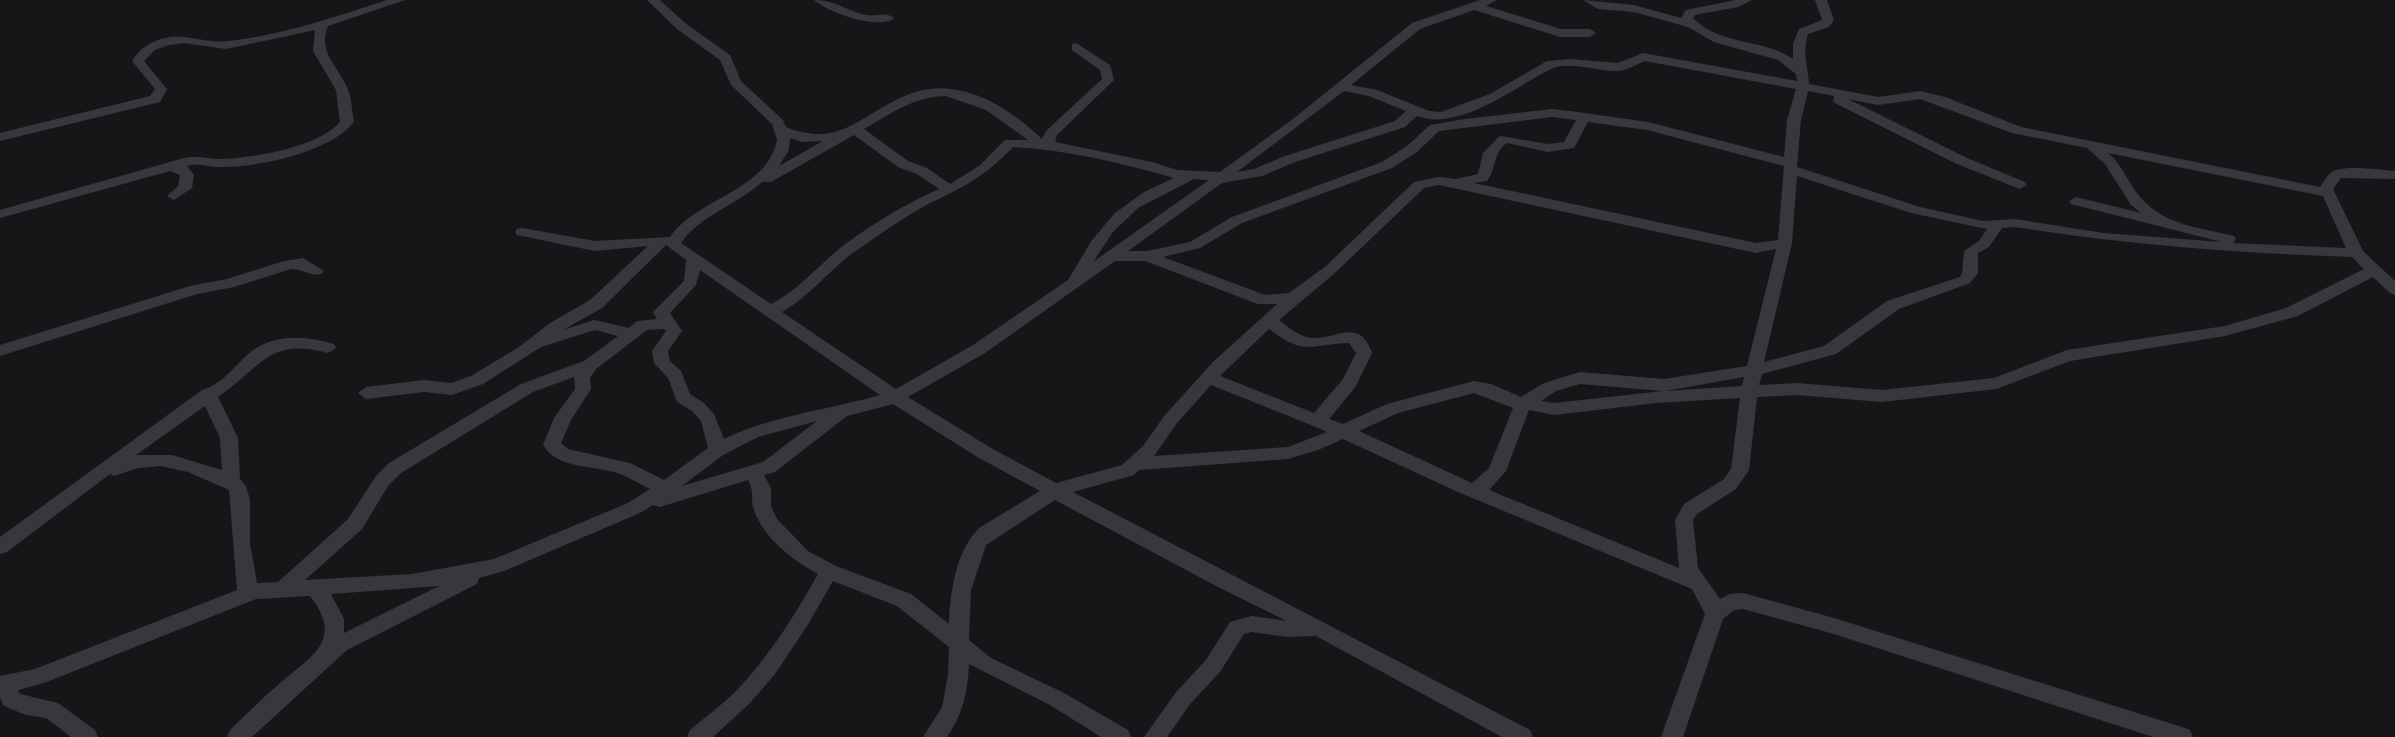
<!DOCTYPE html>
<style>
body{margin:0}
canvas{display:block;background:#161618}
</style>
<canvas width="2395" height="737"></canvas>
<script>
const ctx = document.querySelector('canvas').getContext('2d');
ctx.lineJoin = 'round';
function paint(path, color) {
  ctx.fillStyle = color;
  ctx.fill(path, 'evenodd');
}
paint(new Path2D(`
 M387,0h18l-77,26c-11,27 11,40 20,64 4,9 4,22 6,32 -23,30 -98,46 -135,45 -11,0 -20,-5 -32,-1l7,9 -2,13 -18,12 -7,-4 11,-10 2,-11 -10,-4 -170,47v-8l184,-52c14,-3 24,1 37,1 33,-1 98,-12 119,-37l-4,-32 -23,-39 2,-21 -89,19 -42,-6 -15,2 -14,5 -11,11 23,28 -7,13 -160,39v-8l150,-37 5,-7 -23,-28c8,-13 18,-19 33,-23 22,-5 41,6 63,3 55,-6 107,-24 159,-41z
 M647,0h13l25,23 45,32 11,26 42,39 3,7c54,22 75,-13 121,-32 49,-21 101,11 135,44l4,-8 56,-52 -2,-9 -28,-20v-6l4,-1 34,22 4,15 -57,55 -2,7 97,20 25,8 43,2 73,-53 119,-96 68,-23h17l-11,6 75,23h29l6,4 -6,4h-30l-86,-27 -54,19 -69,56 26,5 52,21 12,1 49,-18 57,-33 23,-2 48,4 25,-10 154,28 -1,-7 -18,-14 -64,-18 -26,-15 -54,-15 -36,-3 -15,-9 51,5 47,13 5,-8 50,-10h16l-14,7 -43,8 -2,3c27,28 70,20 100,41v-15l6,-15 23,-9 -7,-20h12l7,20 -5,7 -21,7c-6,17 0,33 1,50l69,13 42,-6 25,6 76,30 299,60c3,-4 7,-12 12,-15 11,-8 49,-2 63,-1v8l-54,-1 -8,11 30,62 32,30v14l-5,-2 -17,-16 -75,39 -73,20 -155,25 -74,28 -114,13 -85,-7 -40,2 -8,73 -13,19 -39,25 -4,6 5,48 22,31 10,-5 13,-1 91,25 348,109 8,3 3,7h-40l-319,-103 -91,-25 -9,1 -11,9 -40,118h-22l44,-123 -13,-25 -234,-97 -115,-53 -25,11 -30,9 -149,11 -5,5 -61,17 457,238 3,7h-31l-186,-101 -29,1 -35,-5 -8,2 -24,38 -29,31 -24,34h-23l33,-46 29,-31 24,-38 22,-6 35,5 -69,-34 -163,-87 -69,45 -15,45 -2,50 22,18 73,35 64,37 3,7h-30l-51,-32 -81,-41c-1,26 -6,51 -22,73h-24l19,-30 6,-32 1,-28 -52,-41 -64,-25 -26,45 -32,48 -25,29 -37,34h-26l3,-7c15,-13 32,-25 46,-39 33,-34 59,-76 82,-117 -26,-14 -56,-37 -65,-67 -2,-10 1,-17 -5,-27l-88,27 -7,-2 -13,8 -136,58 -25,7 -2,6 -130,66 -95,87h-25l3,-7c16,-15 31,-31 48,-45 33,-29 67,-44 32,-89l-54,3 -212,84 -26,7 2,4 38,9 37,27 3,7h-27l-25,-19 -20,-3 -22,-9 -4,-8v-22l35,-7 202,-79 -8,-100 -41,-18 -28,-6 -22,2 -24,8 -4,-2 -103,78 -7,2v-17l202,-147c18,-5 31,-21 44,-34 24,-23 58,-21 88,-12l2,4 -8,5c-60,-16 -66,14 -110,44l20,41 2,41 6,7 4,14v43l7,40 21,-1 70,-63 28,-43 13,-13 132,-79 63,-23 34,-25 -23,-6 -54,17 -58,37 -31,11 -28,-3 -58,7 -8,-6 8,-6 58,-7 27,3 20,-7 48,-29 31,-24 40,-23 58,-54 -53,5 -78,-16 -2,-3 2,-3 5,-1 73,13 75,-4c27,-39 97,-46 107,-97l-5,-16 -41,-39 -11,-25 -43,-31zM1645,61l151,28 -9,31 -3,37 -136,-35 -78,-11 -18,-2 -87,10 -35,6 -23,21 -25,16 -150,55 -42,25 -43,9h-19l94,-68 40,-7 33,-14 110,-35 12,-11c42,16 98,-29 134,-47 19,-9 48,3 68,2 9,-1 18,-7 26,-10zM1344,91l25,5 37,15 -11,10 -110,35 -31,13 -17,3zM1808,91l26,5 -1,6 124,62 63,25 7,-4 -2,-3 -58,-24 -119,-59 30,6 42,-6 92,34 75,15 18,16 26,41 10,8 -65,-16 -7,4 2,3 151,38 -119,-9 -88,-14 -32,2 -63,-14 -123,-40 4,-47zM946,96l40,14 42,30h-23l-26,26 -29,18 -23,-16 -19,-7 -44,-32c26,-15 51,-33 82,-33zM1552,117l24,3 -12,22 -16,2 -48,-8 -17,17 -5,21 -22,5 -17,-2 -25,5 -88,84 -37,27 -24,2 -102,-38 37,-9 42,-25 150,-55 25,-16 22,-21zM1588,122l59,8 137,36 -6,74 -22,3 -282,-60 13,-2c10,-13 5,-27 20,-38l41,9 26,-4zM854,135l44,32 19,7 22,15c-32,14 -72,38 -100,60 -23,19 -41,41 -68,55l-90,-61c19,-28 56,-38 81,-61h9zM790,138l12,4 21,-1 -44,25 10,-16zM1013,147c55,3 109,16 161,31l-30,14 -29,21 -23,27 -24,40 -95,65 -77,44 -114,-77c28,-16 45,-40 71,-59 24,-17 51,-36 77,-50 36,-17 55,-27 83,-56zM2108,153l215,43 23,52 -113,-5 3,-4 -2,-3c-33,-8 -70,-11 -93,-38 -13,-14 -18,-33 -33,-45zM1797,176l114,37 76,16 -8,12 -15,10 -2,22 -2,4 -73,24 -63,45 -60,16 28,-119zM1194,179l15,1 -116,82 20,-30 25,-24zM1439,185l317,68 20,-4 -29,117 -83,13 -84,-7 -36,11 -23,14 -30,-13 -17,-3 -87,23 -44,20 -14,-5 27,-33 16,-33c-13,-36 -34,-14 -60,-15 -12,-1 -24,-11 -33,-18l57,-48 88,-84zM2015,227c112,18 224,26 337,30l12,12 -78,39 -61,18 -158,24 -73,28 -112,12 -85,-7 -38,2 3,-11 74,-20 63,-45 71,-26 8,-10v-20l11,-6 13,-19zM666,245l20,15 -2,21 -31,31 4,7 -20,2 -8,7 -35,-8 -31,10 39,-22zM1115,261h30l113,43h19l-64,58 -48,53 -22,31 -21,19 -66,18 -65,-35 -83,-51 77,-44zM700,270l180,125c-52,15 -106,20 -156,44l-10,-25 -10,-11 -14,-9 -9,-23 -11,-10 -2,-10 14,-20 -12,-18 26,-28zM664,329l2,2 -14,20 2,12 14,15 9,24 15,9 9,10 7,27 -44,32 -34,-17 -62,-14 -7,-6 10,-23 20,-31 -1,-11 6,-9 51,-39zM1269,329c37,28 41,15 80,14l7,10 -13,26 -29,34 -94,-37zM574,377l1,12 -21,29 -11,27c14,25 54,20 77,29 10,4 20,10 30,15l-22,14 -134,56 -82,15 -107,6 57,-51 26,-43 13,-13 132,-81zM1744,377l-2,9 -77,5zM1580,384l83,7 -109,12 -13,-2 15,-10zM1211,385l100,40 16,7 -39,15 -134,9 23,-33zM1474,393l39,15 -24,60 -17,15 -113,-52 39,-18zM1740,398l-9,71 -7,10 -40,25 -9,16 4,48 -190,-78 17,-19 23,-61 25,5 102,-12zM893,404l86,54 61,33 -61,37c-23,23 -29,64 -30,96l-38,-30 -75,-28 -28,-15 -31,-32 -6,-13v-18l-7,-13 11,-3 72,-56zM205,406l15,32 2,32 -50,-15h-36zM817,421l-54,41 -81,24 41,-31 35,-18zM439,586l-95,47v-14l-13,-25z
 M814,0c22,0 32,11 52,15 9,2 20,-4 28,3 -15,13 -67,-6 -80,-18z
 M303,258l21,13 -3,3c-11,3 -19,-6 -30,-5l-57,18 -37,7 -197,62v-11l190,-59 37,-7 57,-18z`), '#37383d');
</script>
